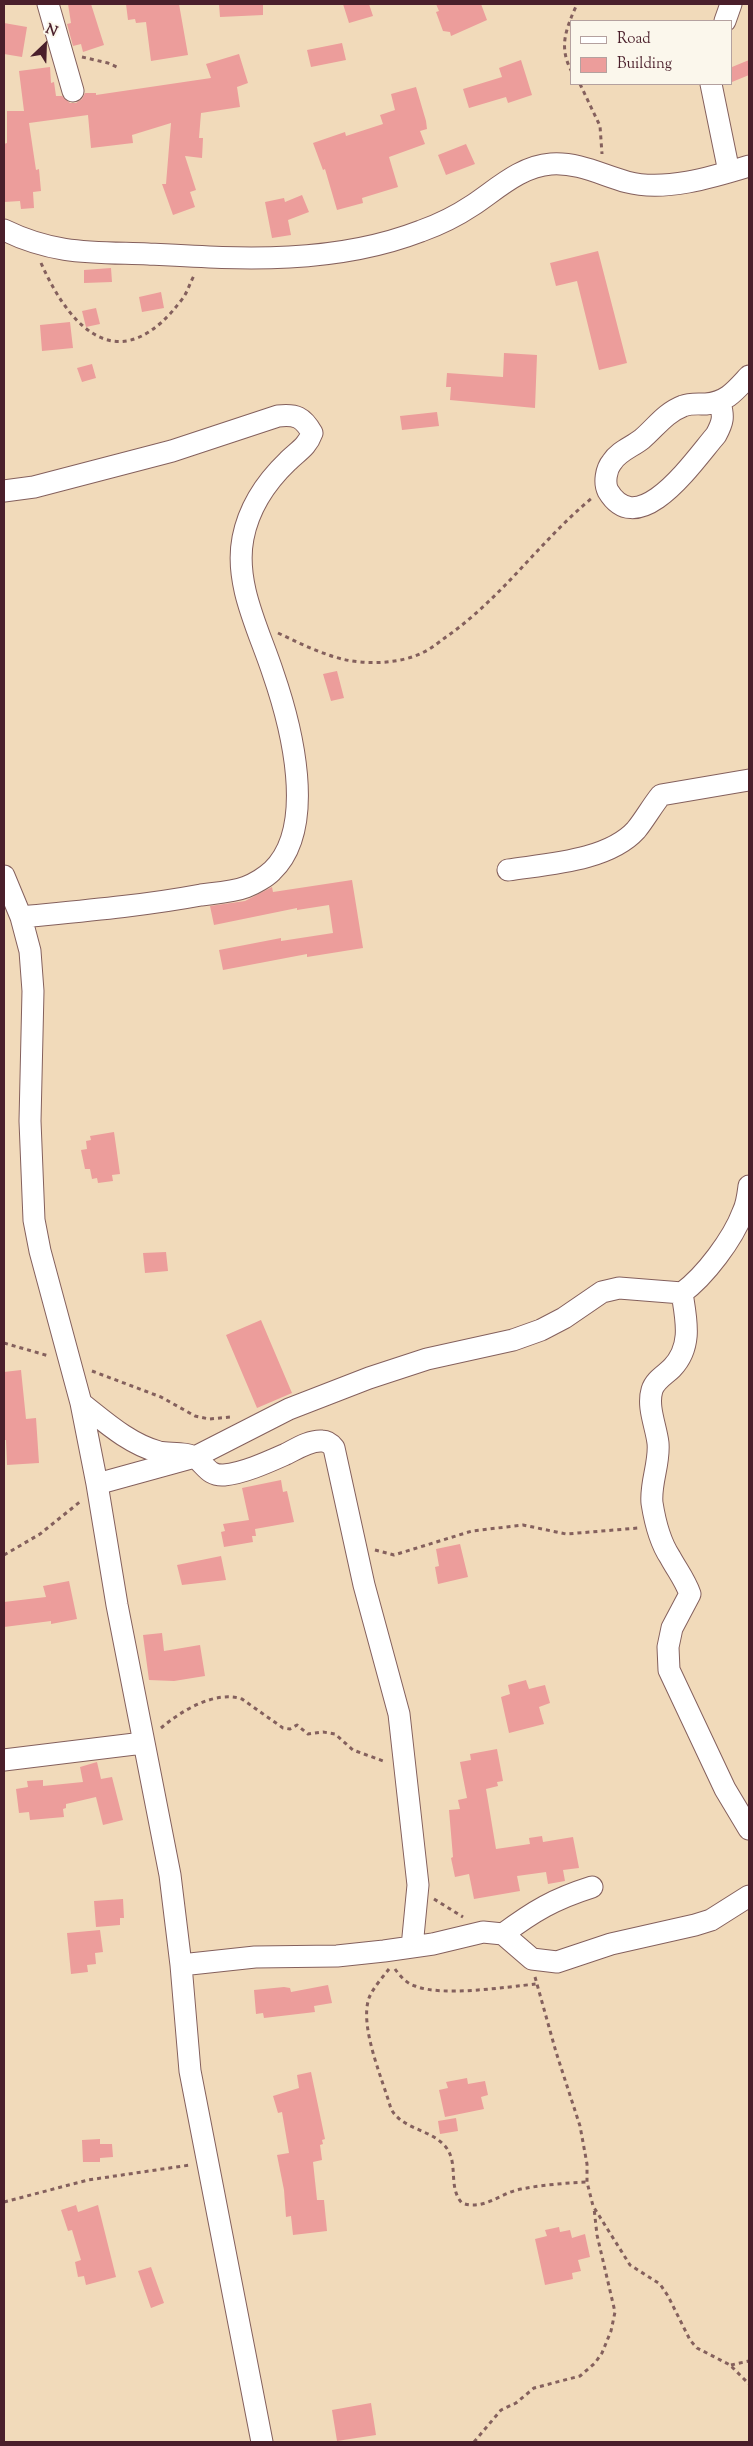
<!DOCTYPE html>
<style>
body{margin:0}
#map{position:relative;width:753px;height:2446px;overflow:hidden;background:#f1daba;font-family:"Sorts Mill Goudy",serif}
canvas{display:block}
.frame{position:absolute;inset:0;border:5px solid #4a1f2b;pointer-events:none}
.legend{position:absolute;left:570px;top:20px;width:162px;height:65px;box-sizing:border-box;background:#fbf7ec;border:1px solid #b4a19f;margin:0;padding:6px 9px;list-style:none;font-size:15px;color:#4a1f2b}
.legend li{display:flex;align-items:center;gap:10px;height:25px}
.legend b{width:25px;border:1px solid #b4a19f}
.north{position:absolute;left:20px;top:20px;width:50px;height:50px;-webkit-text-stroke:4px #fbf7ec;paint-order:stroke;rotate:24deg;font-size:14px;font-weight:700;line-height:20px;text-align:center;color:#4a1f2b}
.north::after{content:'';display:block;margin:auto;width:18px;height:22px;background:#4a1f2b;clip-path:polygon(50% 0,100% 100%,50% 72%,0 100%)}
</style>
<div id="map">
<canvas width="753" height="2446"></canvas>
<div class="frame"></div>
<ul class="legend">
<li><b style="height:6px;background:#fff"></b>Road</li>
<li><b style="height:14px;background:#ec9d9b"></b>Building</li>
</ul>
<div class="north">N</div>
</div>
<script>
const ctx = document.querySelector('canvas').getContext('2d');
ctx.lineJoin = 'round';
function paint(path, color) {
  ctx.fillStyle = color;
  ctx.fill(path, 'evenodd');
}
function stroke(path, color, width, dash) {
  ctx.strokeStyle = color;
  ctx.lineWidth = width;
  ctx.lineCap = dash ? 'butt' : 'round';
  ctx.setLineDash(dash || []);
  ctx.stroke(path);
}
paint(new Path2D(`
 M68,4h23l13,41 -21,7 -2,-8 -8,2 -6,-22 4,-1z
 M126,4h53l9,51 -37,6 -5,-39 -10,1 -1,-4 -7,1z
 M219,4h44v11l-43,2z
 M343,4h26l4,12 -24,7z
 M436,4h45l6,16 -36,16 -1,-4 -7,-1 -7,-19 3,-1z
 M4,23l23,4 -5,30 -18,-3z
 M342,43l4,17 -35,7 -4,-17z
 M239,54l9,29 -11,4 3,20 -39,6 -2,25h4l-1,20 -17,-2 11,34 -6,2 5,15 -22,8 -11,-31h4l5,-61 -39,12 1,8 -42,5 -3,-33 -59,8 7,47 3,-1 2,22 -8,1 1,16 -13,1 -1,-8 -16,1v-58l3,-1v-32h17l-5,-40 31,-4 1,16 3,-1 2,14h6l8,7h6l6,-4 3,-6h11v2l115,-17 -5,-14z
 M521,60l11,35 -24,8 -2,-6 -37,11 -6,-19 39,-12 -3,-9z
 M749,60v15l-17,7v-15z
 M416,87l10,34 1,8 -7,2 5,13 -36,13 9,30 -36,11 1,5 -26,7 -12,-41 -2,1 -10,-27 32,-11 1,4 37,-12 -3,-9 15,-5 -4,-16z
 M466,144l9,20 -29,11 -8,-20z
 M302,195l7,17 -21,8 3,15 -19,3 -7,-36 19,-4 1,4z
 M598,251l29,112 -28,7 -22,-89 -21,5 -6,-23z
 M111,268l1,14 -28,1v-13z
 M161,292l3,16 -22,4 -3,-15z
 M96,308l4,16 -14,3 -4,-16z
 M70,322l3,26 -31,3 -2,-26z
 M504,353l33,2 -2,53 -85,-8 1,-13h-5l1,-14 56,4z
 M92,364l4,14 -14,4 -5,-14z
 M437,412l2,14 -37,4 -2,-14z
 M337,671l7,27 -13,3 -8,-27z
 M352,880l11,68 -56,9v-3l-84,16 -4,-20 62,-12v3l52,-8 -4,-28 -32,5v-2l-83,17 -4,-19 35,-5 27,-14 1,5z
 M114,1132l6,42 -8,1 1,6 -15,2 -1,-5 -5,1 -2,-10h-5l-4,-19 6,-1 -1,-8 5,-1 -1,-4z
 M166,1252l2,19 -23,2 -2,-20z
 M261,1320l31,73 -35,15 -31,-73z
 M21,1370l5,49 10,-1 3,45 -32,2 -1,-25h-2v-68z
 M281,1480l2,12 4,-1 7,31 -39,7 1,7h-4l1,6 -29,5 -3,-15 4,-1 -2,-7 26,-4 -7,-32z
 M460,1544l8,33 -30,7 -3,-17 4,-1 -3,-17z
 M221,1556l5,24 -44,5 -5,-20z
 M69,1581l8,38 -26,5v-3l-47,6v-25l42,-5 -3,-11z
 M162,1633l2,18 36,-6 5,31 -31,5 -25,-1 -6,-45z
 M526,1680l3,9 16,-4 5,18 -11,4 5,17 -35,9 -8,-36 9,-3 -2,-9z
 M497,1749l6,32 -6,1 1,4 -12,3 10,60 34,-5 -1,-6 13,-2 1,6 30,-5 6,31 -16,2 2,11 -17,3 -2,-12 -29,4 3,15 -46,8 -5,-25 -14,3 -4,-19 2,-1 -4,-47 11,-1 -2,-9 9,-2 -7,-36 11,-2 -1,-6z
 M97,1762l4,17 11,-2 11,43 -20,5 -7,-28 -30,7v4l-3,1 1,8 -34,3 -1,-8 -10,1 -3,-24 12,-2 -1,-6 16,-1v6l40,-4 -3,-15z
 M123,1899l1,19h-4v7l-24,2 -2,-26z
 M100,1930l3,22 -8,1 1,11 -9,1 1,7 -17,2 -4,-41z
 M328,1985l4,18 -18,3 1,6 -51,6 -1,-5 -7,1 -2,-24 30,-3 6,1 1,4z
 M311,2072l14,67 -3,1 1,4 -3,1 2,15 -9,2 4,38h7l3,31 -34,4 -2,-19 -5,1 -2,-27 -7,-35 12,-2 -7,-41 -4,1 -5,-17 26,-8 -2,-13z
 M467,2078l1,6 17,-3 3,14 -7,2 3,12 -39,8 -6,-27 9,-2 -2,-6z
 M456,2118l2,13 -18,3 -2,-13z
 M100,2139v5h12l1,13 -13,1v4h-17l-1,-22z
 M76,2205l2,7 20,-7 18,72 -30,8 -2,-9 -6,1 -3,-15 6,-2 -9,-30 -4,1 -7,-21z
 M559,2227l1,5 10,-2 2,8 13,-4 5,23 -12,3 3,11 -9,2 1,6 -28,6 -10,-46 12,-3 -2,-6z
 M151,2267l13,36 -13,5 -13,-37z
 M371,2403l5,32 -39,6 -5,-31z`), '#ec9d9b');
const minor = new Path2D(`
 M48,4l25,87
 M725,21l6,-17
 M711,84l18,88
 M4,230c51,25 89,22 144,24 92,5 185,11 273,-23 17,-6 37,-16 52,-26 24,-16 48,-39 78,-41 27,-2 51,11 76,18 38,10 86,-5 122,-16
 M720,403c4,14 3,19 -4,32 -21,24 -77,108 -108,56 -4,-8 -2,-22 4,-29 7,-11 20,-15 30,-23 14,-12 23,-26 41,-33 7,-3 16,-2 23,-2 21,-2 29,-13 43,-28
 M4,491l30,-4 138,-36 106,-35c18,-2 25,1 34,17 -5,14 -14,18 -24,28 -23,22 -39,46 -45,77 -9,46 16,92 30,135 18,52 45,154 -1,198 -6,6 -18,13 -26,16 -13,5 -30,6 -45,8 -59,11 -119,16 -180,22
 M508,870c39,-6 100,-9 128,-40 9,-11 16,-24 25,-35l88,-15
 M4,876l17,41 9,34 3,40 -3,130 4,99 6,31 41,152 16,81 20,121 53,270 11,90 9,106 72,371
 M682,1293c4,26 11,53 -10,75 -7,7 -17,12 -20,22 -5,17 4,36 6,53 2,20 -8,40 -6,60 3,19 8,39 18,54 7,13 15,23 20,37l-18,34 -4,19 1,23 56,119 24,40
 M81,1403c23,18 48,41 78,49 10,2 29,0 37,6 10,8 13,18 28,17 20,-2 44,-13 62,-21 10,-5 24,-14 36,-13 5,0 9,3 12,7l30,137 35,129 19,171 -6,62
 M97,1484l98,-27 94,-48 80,-31 58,-19 86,-19 28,-10 23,-12 38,-26 17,-4 63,5c23,-17 51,-54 61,-81 4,-8 5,-18 6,-26
 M4,1760l139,-17
 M503,1934c31,-23 51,-35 89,-47
 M181,1965l74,-8 82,-1 47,-5 49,-7 50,-12 20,2 29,25 25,3 54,-18 84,-19 16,-5 38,-24`);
stroke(minor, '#84605d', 23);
stroke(new Path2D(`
 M82,57l26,6 11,5
 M572,72c-14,-25 -6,-43 5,-68
 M580,84l20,42 2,28
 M41,263c32,72 82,116 142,35 5,-7 7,-16 12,-24
 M278,633c21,10 41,20 64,26 25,6 59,5 82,-7 8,-4 15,-10 22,-15 56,-39 94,-96 146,-139
 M4,1343l45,13
 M92,1371l69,26 34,19 14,3 22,-2
 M375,1550l19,5 78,-24 51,-6 43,9 72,-6
 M4,1555l36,-21 41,-33
 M161,1728c20,-17 54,-38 81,-29l41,29 7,1 7,-4 11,9 15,-2 12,2 18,16 33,12
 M434,1899l29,18
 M389,1969c-7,9 -16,19 -20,29 -10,29 14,82 22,111 11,20 38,20 53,36 16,16 3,42 18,58 22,8 38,-10 59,-14 21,-4 44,-6 66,-7
 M395,1969c5,7 11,14 20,17 27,11 91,1 121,-2
 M535,1977l21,75 24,74 7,38v18l6,24 37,59 30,19 8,12 22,44 7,8 33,17 19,19
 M4,2202l84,-22 102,-15
 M731,2365l18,-4
 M474,2442l27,-32 15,-7 18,-15 46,-12 15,-13 7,-10 9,-22 4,-19 -18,-77 -3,-27`), '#84605d', 3, [4, 4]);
stroke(minor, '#fff', 21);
</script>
